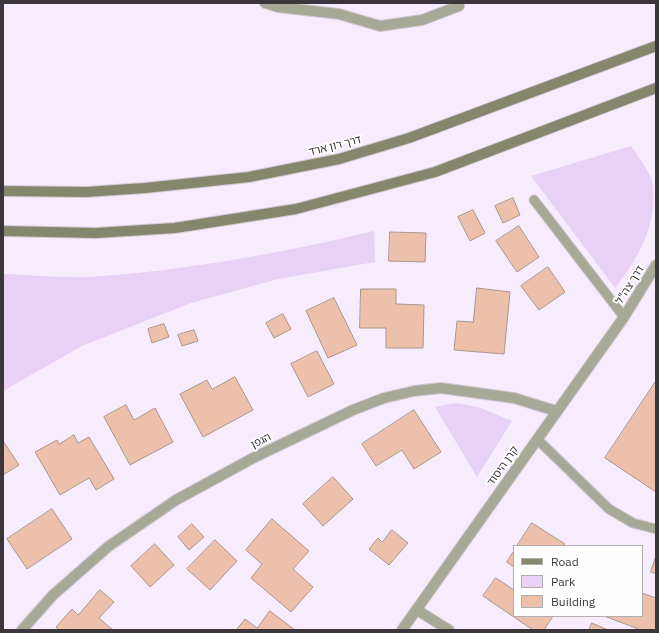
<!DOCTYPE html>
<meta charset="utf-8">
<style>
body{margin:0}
#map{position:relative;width:659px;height:633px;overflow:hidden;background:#f7ecfd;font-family:"IBM Plex Sans",sans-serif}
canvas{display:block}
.frame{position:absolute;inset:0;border:4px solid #3a363c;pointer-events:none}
.legend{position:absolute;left:513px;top:545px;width:130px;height:72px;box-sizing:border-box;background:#fefefe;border:1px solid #b0aeb0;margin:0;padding:5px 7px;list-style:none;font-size:12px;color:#3a363c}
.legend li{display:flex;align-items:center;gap:8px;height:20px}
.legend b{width:20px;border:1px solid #b0aeb0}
</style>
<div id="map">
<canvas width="659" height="633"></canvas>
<div class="frame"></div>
<ul class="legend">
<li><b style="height:5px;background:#84876c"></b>Road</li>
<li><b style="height:11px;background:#e9d0f5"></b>Park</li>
<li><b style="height:11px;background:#edc0ac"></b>Building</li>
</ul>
</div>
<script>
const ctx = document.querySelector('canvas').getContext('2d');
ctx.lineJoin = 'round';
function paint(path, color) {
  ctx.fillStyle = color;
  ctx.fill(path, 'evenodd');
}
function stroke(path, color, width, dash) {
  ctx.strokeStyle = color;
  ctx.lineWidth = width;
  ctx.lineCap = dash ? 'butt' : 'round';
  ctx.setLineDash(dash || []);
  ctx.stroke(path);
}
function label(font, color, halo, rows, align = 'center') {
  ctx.font = font + ' "IBM Plex Sans","Noto Sans Hebrew",sans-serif';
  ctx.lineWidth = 4;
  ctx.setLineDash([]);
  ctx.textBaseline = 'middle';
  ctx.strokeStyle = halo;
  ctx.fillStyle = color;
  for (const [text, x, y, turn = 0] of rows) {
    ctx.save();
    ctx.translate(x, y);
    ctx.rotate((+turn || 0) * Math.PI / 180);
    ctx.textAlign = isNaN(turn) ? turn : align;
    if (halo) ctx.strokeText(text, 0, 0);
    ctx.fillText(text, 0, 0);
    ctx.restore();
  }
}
paint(new Path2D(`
 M631,146c7,10 16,22 21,34 7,42 -12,76 -37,108l-84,-112z
 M374,231l1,31 -97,17 -87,24 -109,43 -79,45v-117c28,1 57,4 85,3 95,-6 194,-24 286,-46z
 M456,403l22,4 34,14 -35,56 -42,-70z`), '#e9d0f5');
const building = new Path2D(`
 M513,198l7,17 -17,8 -8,-17z
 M473,210l12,23 -15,8 -12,-24z
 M519,226l20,31 -22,15 -21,-31z
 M390,232l36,1 -1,29 -36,-1z
 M548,267l17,25 -26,18 -18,-24z
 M477,288l33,4 -6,62 -50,-4 3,-29 16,1z
 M361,289h35v15l28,1 -1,43h-37v-20h-26z
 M334,298l23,47 -29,13 -22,-47z
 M283,314l8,15 -17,9 -8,-15z
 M164,324l5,13 -17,6 -4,-14z
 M194,330l4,11 -16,5 -4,-11z
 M317,351l17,33 -26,13 -17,-33z
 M235,377l18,33 -50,27 -23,-43 27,-14 5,9z
 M656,381v111l-51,-34z
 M126,405l8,15 21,-12 18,34 -43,23 -26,-48z
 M414,410l27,42 -27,17 -12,-19 -26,16 -14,-22z
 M74,435l4,8 11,-6 25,42 -18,11 -7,-12 -29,17 -25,-43 22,-12 2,4z
 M3,441l16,24 -16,10z
 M333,477l20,22 -30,27 -20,-22z
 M52,509l20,30 -45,30 -20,-30z
 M272,519l37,32 -16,18 20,18 -22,25 -40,-34 11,-14 -16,-14z
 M532,523l33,21 -2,2h-46z
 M192,524l12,13 -15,13 -11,-13z
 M392,530l16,13 -19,22 -20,-16 9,-11 4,4z
 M215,540l22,21 -27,29 -23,-21z
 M155,544l19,21 -24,22 -19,-21z
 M514,551v16l-7,-5z
 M656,556v18l-5,-2z
 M496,578l18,12v26h39l-9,14h-11l-50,-34z
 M100,590l14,12 -15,16 14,12h-54l-3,-3 16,-18 6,6z
 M642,593l14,5v32h-15l-37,-14h38z
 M270,611l25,19h-59l9,-11 12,9z
 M592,623l16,7h-19z`);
paint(building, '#edc0ac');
stroke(building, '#a9968d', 1);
const service = new Path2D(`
 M534,200l90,117
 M537,439l72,70 24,14 23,6`);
const minor = new Path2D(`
 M265,3l13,4 61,7 41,12 42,-6 37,-14 -1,-3
 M417,610l32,20
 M22,630l31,-35 56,-49 67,-46 79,-43 98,-47 31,-12 30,-7 27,-3 73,10 42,13
 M402,630l222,-313 32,-52`);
const secondary = new Path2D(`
 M3,191l83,1 59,-4 104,-11 90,-18 70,-21 247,-92
 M3,231l93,2 79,-5 121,-19 139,-37 221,-84`);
stroke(service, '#d1c8d6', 11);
stroke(minor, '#d1c8d6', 12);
stroke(secondary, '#d1c8d6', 12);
stroke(service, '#a7a997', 9);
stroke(minor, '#a7a997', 10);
stroke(secondary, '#84876c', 10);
label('11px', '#3a363c', '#fefefe', [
 ["דרך רון ארד",335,146,-14],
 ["דרך צה\"ל",630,285,-58],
 ["הגפן",261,441,-26],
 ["קרן היסוד",503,466,-55]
]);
</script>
